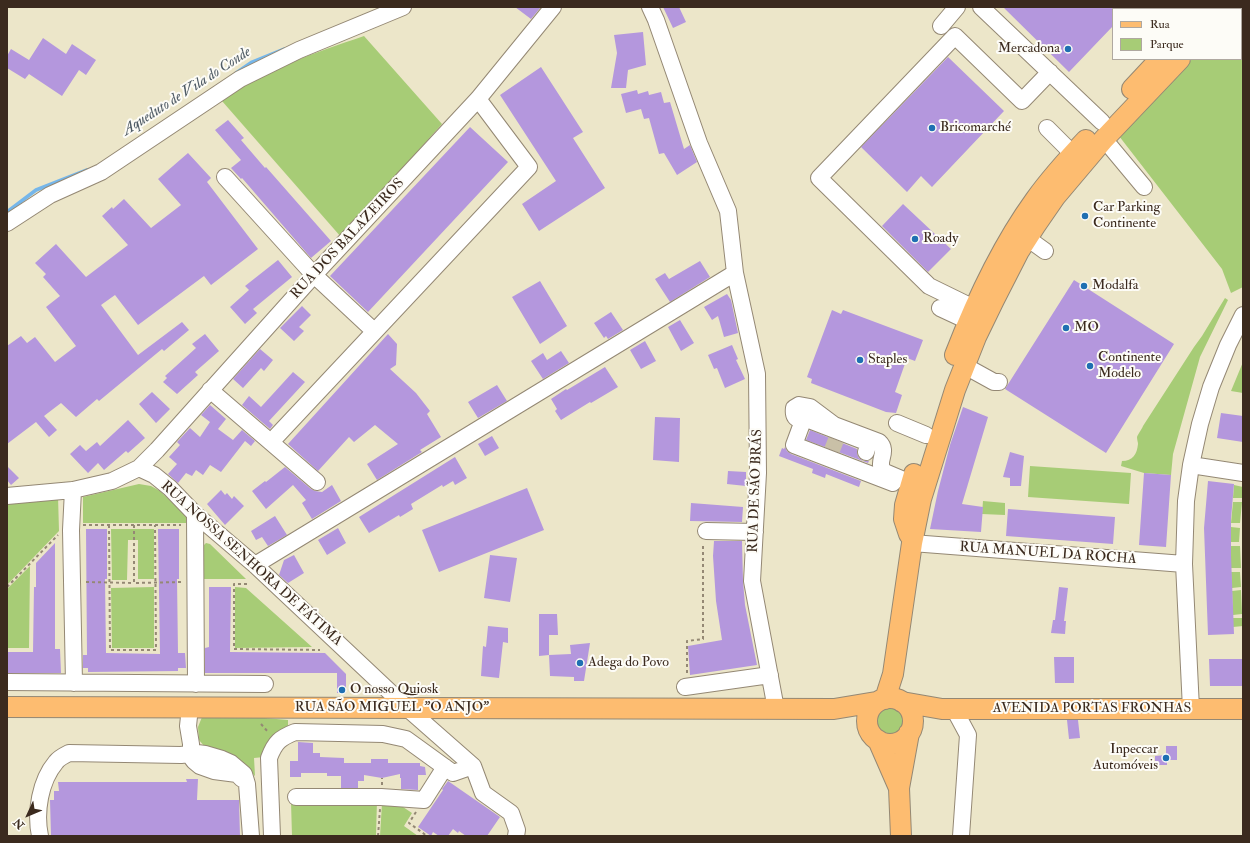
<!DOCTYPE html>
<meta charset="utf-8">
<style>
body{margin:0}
#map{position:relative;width:1250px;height:843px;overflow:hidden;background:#ece6c9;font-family:"IM FELL Double Pica",serif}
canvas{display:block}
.frame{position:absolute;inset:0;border:8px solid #3b2a1e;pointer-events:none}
.legend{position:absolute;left:1112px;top:8px;width:130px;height:52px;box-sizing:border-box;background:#fdfcf7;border:1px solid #afa8a0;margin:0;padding:5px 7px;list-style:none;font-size:12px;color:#3b2a1e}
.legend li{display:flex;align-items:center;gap:8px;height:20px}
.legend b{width:20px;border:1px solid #afa8a0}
.north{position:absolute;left:8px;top:795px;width:40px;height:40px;-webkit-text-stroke:3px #fdfcf7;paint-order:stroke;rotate:226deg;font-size:11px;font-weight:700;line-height:16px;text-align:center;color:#3b2a1e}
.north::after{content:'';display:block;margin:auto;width:14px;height:18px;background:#3b2a1e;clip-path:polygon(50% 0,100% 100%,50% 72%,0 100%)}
</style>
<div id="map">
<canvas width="1250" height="843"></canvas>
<div class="frame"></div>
<ul class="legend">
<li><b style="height:5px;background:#fdbc70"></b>Rua</li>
<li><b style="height:11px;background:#a7cc76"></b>Parque</li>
</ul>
<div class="north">N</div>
</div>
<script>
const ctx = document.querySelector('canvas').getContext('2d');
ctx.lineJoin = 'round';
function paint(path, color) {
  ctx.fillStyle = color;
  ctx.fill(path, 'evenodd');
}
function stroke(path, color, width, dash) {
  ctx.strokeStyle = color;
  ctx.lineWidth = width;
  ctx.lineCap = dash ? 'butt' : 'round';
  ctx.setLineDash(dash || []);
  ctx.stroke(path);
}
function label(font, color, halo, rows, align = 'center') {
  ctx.font = font + ' "IM FELL Double Pica",serif';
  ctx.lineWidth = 4;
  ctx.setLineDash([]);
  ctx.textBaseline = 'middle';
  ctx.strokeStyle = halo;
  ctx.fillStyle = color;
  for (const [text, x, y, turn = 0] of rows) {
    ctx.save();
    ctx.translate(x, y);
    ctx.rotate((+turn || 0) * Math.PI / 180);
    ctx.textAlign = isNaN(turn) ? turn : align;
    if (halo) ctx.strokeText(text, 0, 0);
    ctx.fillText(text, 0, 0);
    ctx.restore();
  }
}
paint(new Path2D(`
 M1241,7h2v280l-12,6 -9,-24 -103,-133 73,-77h49v-50h-2z
 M364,36l78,88 -101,113 -119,-136c42,-32 93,-48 142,-65z
 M1225,298l3,2 -28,57 -27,97 -2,21 -27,-2 -23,-7 1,-5c11,0 15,-7 16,-17 0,-2 -1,-4 -1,-7 1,-3 5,-8 6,-11l51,-79 8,-11z
 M1243,362v31l-12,-2z
 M1030,466l101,7 -2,31 -101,-7z
 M139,484l12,2 9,5 26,24v8h-103v-26z
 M1234,485l9,2 -1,11h-9z
 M58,496l1,35 -52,54v-84z
 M983,501l22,2v12l-23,-1z
 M1233,502h9l-2,21h-9z
 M1231,527l9,1 -1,14h-8z
 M111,529h43v50h-16v-39h-10l-1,40h-15z
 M206,543l4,1 36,35h-43v-33z
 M1231,546h9l1,22h-10z
 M30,566l-1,82h-22v-59z
 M1231,572h9l1,15 -9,1z
 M154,587v61h-42l-1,-60z
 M235,587l11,1 66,59 -77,1z
 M1241,590l1,24 -9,1 -1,-24z
 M1233,618h10v8l-10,1z
 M891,704c9,5 17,9 15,20 -3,21 -36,15 -33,-6 1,-3 2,-6 4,-8 4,-3 10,-4 14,-6z
 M202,717h51l35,3v6h3l-27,31 -10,1 1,18 -9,-9 -41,-20 -6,-7 -1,-13z
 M377,800l-1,36h-84l-1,-34z
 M382,803h15l15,10 -8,13 14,10h-38z`), '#a7cc76');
stroke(new Path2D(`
 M236,73l16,-11 32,-13
 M7,212l29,-22 51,-20`), '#75b6ea', 3.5);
paint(new Path2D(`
 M515,7h26l-10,12z
 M663,7h16l7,15 -13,6z
 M1003,7h110v19l-44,46z
 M643,32l3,33 -18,5 -2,18h-15l6,-35 -3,-18z
 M43,38l23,16 6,-10 24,16 -10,15 -7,-5 -17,26 -33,-22 -4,5 -18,-11v-12l4,-7 18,11z
 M948,57l56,54 -72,76 -11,-11 -14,16 -46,-45z
 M541,67l42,65 -10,6 32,50 -66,43 -17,-27 34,-23 -56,-86z
 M637,90l1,4 10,-3 1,4 12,-3 3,11 6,-1 14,47 6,-4 7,17 -20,13 -13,-22 -5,1 -10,-36 -5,1 -3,-10 -15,4 -5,-19z
 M228,120l16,18 -3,2 24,28 1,-1 65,74 -20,17 -69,-80 -1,1 -10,-11 10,-8 -26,-30z
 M470,127l38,35 -140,150 -38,-36z
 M188,153l23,25 -4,4 51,67 -47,36 -7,-9 -66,49 -23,-30 -14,10 37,50 44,-33 7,8 -25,21 -2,-2 -63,52 -2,-2 -21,18 -15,-14 -17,13 13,14 -8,7 -13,-15 -29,22v-98l14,-10 6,7 8,-6 20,25 21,-16 -30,-39 14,-11 -17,-19 3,-3 -11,-11 21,-19 30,33 42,-32 -26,-29 10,-9 1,2 11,-10 27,29 30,-23 -23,-26z
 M903,204l48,45 -23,23 -46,-46z
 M278,260l14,17 -39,32 4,4 -12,11 -15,-17 19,-17 -4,-4z
 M700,261l10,16 -40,25 -15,-23 10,-6 4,6z
 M1074,280l100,64 -68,109 -101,-64z
 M540,281l27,45 -27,18 -28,-47z
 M727,294l4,6 7,33 -14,4 -6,-21 -6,4 -8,-13z
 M302,306l9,9 -12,12 5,4 -10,10 -14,-13z
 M832,310l9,4 2,-4 80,30 -8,21 -8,-3 -12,34 7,3 -6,18 -10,-1 -75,-29 1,-4 -5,-2z
 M611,312l12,18 -15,9 -2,-3 -2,2 -10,-15z
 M680,320l14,23 -13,8 -13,-24z
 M205,334l14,17 -24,21 3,3 -21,19 -14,-12 4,-4 -2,-2 31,-28 -4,-4z
 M388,334l9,10 -1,21 -6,4 26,24 14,18 -3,3 14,23 -21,13 2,2 -45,28 -10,-16 31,-20 -23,-19 -21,17 -5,-5 -31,34 -30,-27z
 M645,341l11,20 -15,8 -11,-19z
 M732,345l6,14 -2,1 9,19 -20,9 -8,-20 -3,1 -6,-14z
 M260,349l13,11 -9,11 -3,-3 -18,20 -10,-9z
 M561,351l8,12 -26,16 -12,-18 12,-8 4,7z
 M605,367l13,20 -27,16 -1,-1 -29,18 -6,-9 2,-2 -6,-10 15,-10 1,1z
 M293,372l12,10 -36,39 4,4 -3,4 -28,-24 7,-9 12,11z
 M497,385l10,16 -29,17 -10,-16z
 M152,392l18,17 -14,14 -17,-19z
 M210,405l16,14 -8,10 15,11 9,-10 13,11 -4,5 -6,-5 -24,31 -11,-7 -7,10 -7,-5 -4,6 -6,-3 -8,10 -10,-9 9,-10 -8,-7 11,-12 -3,-3 13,-14 10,9 10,-15 -9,-7z
 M963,407l25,10 -26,87 21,3 -2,25 -51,-3 8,-38 12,-46z
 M1221,413l22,3v26l-26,-4z
 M655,417l25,1 -1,44 -26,-2z
 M128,420l17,18 -17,15 -2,-2 -22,19 -6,-7 -10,10 -18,-19 10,-9 6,6 11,-9 3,4z
 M810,430l47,19v5l2,4 4,3h6l-1,2 -62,-23z
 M492,436l7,12 -14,8 -7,-12z
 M785,447l2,4 4,3 70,27 -2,6 -33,-13 -1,4 -13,-5 1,-4 -34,-13 3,-8 2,1z
 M1010,452l14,4 -3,30h-11v-8l-7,-1z
 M455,457l12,21 -12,7 -2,-4 -10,6 -1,-2 -31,19 2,5 -13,8 -1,-2 -30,18 -10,-16z
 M7,466l12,12 -8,7 -4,-5z
 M285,467l26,22 4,2 7,1 10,-7 9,16 -29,18 -10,-16 4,-3 -13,-15 -27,24 -14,-18 13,-10 1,1z
 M728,471l18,1v14l-19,-2z
 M1144,473l27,2 -5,72 -27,-2z
 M1208,481l26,3 -3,35v36l3,79 -26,1 -4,-107z
 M527,488l17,42 -105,42 -17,-42z
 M221,490l4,5 2,-2 5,6 2,-3 10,10 -19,19 -18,-21z
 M691,503l52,4 -1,15 -52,-1z
 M1008,509l107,8 -2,27 -107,-8z
 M275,516l12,19 -19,11 -6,-9 -6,3 -5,-9z
 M338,528l8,15 -19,12 -9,-15z
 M86,529h21v50h-2l1,74 54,1 -2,-125h21v50h-2l1,74h7l1,15h-8v3l-90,1v-4h-5v-13h4z
 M714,541h28l1,40 2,24 12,60 -67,10 -2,-29 34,-6 -6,-39 -3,-45z
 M55,543v106h5l1,24h-54v-21h26l1,-65h2v-24z
 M294,555l10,18 -16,10 -9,-8 5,-15z
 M490,555l27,3 -7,44 -26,-4z
 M209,587h22l-1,65 95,1 21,21v19h-9v-20h-132v-25l4,-1z
 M1059,587l9,1 -4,33h2l-1,13 -14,-1 2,-13h2z
 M539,614h18l1,21h-9v20l-10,1z
 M488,626l20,2v15l-5,-1 -4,36 -18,-2 2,-30 3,1z
 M590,643l-6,38h-10v-4l-24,-1 -1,-21 22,-1 -1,-9z
 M1054,657h20v26h-19z
 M1209,659h34v27h-33z
 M1067,720h11l2,18 -11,1z
 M298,742l15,1v10h7v4l24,1v5h27v-4h17v4h32v3l5,1 1,8h-8v15l-17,-1v-11h-1v-4l-18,4 -18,-3v6h-6v7h-17v-12h-14v-3h-26v4h-11v-16h8z
 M1166,746h11v14h-10v5h-12v-9l11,-1z
 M186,779h12l-1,21h42l1,36h-189l-1,-36h4v-9h5l-1,-9h129z
 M448,781l52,36 -13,19h-21l-7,-5 -1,2 -5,-4 -5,7h-9l-6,-4 -2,4 -13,-9 25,-37 -1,-1z`), '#b497dd');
stroke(new Path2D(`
 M832,450l4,-10`), '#c9c0a7', 16, [16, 8]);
const minor = new Path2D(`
 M650,7l6,13 43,123 29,68 7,62 22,101 1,99 -6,108 24,128
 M981,7l121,115
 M941,26l16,-19
 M1047,128l26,26
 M1104,139l40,48
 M225,177l89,98 60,56
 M7,223l43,-28 51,-23 139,-93 59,-29 104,-43
 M1027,238l18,13
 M940,308l28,13
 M974,308l-45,-22 -110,-108 136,-142 67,65 28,-29
 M965,366l29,16h5
 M210,390l107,92
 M804,418l-10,27 99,38
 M897,423l29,12
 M271,442l258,-275 -51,-68
 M866,452l3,-9 -65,-25 -4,2c-6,-2 -7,-5 -6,-12l5,-3 11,2 24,18 45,17c11,10 -5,21 6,30l26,11
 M1191,465l52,8
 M139,468l15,7 16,13 25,26 60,51 152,143 66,58 10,27 28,20 6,17 -1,6
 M73,490l-2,40 3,153
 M7,496l66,-6 39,-9 27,-13 18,-18 157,-175 164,-176 75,-92
 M195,514l1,170
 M706,531l49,1
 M912,543l272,21
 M255,565l480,-292
 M7,682l258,2
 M685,687l85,-12
 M190,707l-2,19 3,18v13l3,4 6,5 14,5 23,3 5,5
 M954,709l14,26 -7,101
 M1191,709l-7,-145 2,-63 5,-36 9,-41 11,-37 17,-42 15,-30
 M296,797h85l43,3 21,-33
 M40,836c-5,-24 0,-55 16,-74 3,-4 9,-7 13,-9l112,2 16,-2 8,1 17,5 9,4 13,11 3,10 4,52
 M272,836l-3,-78c6,-16 11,-20 26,-26l88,2 23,5 47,34 20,-7`);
const major = new Path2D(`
 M1206,9l2,-2
 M1227,9l2,-2
 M1132,89l28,-30
 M955,355c21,-54 46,-108 80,-155 15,-21 33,-41 51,-60
 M909,534l-5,-15 1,-14 9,-31
 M867 721a23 23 0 1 1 46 0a23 23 0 1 1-46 0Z
 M885,699l8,-25 19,-131 9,-44 34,-109 21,-53 18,-37 25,-49 16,-25 20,-29 49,-58 76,-80
 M902,702l40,7h301
 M7,707l827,2 42,-7
 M878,740l21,48
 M901,836l-2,-48 10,-55`);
stroke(minor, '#948874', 18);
stroke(major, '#948874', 22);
stroke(new Path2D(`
 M83,525h98
 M109,525l1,125h46l-1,-125
 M134,525v58l47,-1
 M86,582l48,1
 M247,584h-13v65l86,1
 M7,587l51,-52
 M687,673v-32l16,-2v-95
 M261,724l8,9
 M382,785v-7
 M416,812l-7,11 18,13
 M378,836l2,-27`), '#948874', 2, [3, 3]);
stroke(minor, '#fff', 16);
stroke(major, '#fdbc70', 20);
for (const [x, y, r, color] of [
 [1068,49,4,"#1f6fb2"],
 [932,128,4,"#1f6fb2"],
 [1085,216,4,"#1f6fb2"],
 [915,239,4,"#1f6fb2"],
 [1084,286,4,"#1f6fb2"],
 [1066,328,4,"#1f6fb2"],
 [860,360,4,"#1f6fb2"],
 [1090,366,4,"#1f6fb2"],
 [580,663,4,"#1f6fb2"],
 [342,690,4,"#1f6fb2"],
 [1166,758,4,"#1f6fb2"]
]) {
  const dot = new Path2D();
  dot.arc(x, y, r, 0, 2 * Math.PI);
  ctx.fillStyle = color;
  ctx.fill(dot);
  stroke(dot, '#fdfcf7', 1.5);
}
label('14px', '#3b2a1e', '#fdfcf7', [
 ["Mercadona",1060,49,"right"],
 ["Bricomarché",940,128],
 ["Car Parking",1093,208],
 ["Continente",1093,224],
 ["Roady",923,239],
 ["Modalfa",1092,286],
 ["MO",1074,328],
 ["Continente",1098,358],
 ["Modelo",1098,374],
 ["Staples",868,360],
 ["Adega do Povo",588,663],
 ["O nosso Quiosk",350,690],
 ["Inpeccar",1158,750,"right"],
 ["Automóveis",1158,766,"right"]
], 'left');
label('14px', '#3b2a1e', '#fdfcf7', [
 ["RUA DOS BALAZEIROS",348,239,-47],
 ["RUA DE SÃO BRÁS",756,491,-88],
 ["RUA MANUEL DA ROCHA",1048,554,4],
 ["RUA NOSSA SENHORA DE FÁTIMA",251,564,42],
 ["RUA SÃO MIGUEL \"O ANJO\"",392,708],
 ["AVENIDA PORTAS FRONHAS",1092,709]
]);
label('italic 15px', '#4f5b65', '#fdfcf7', [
 ["Aqueduto de Vila do Conde",187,92,-33]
]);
</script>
